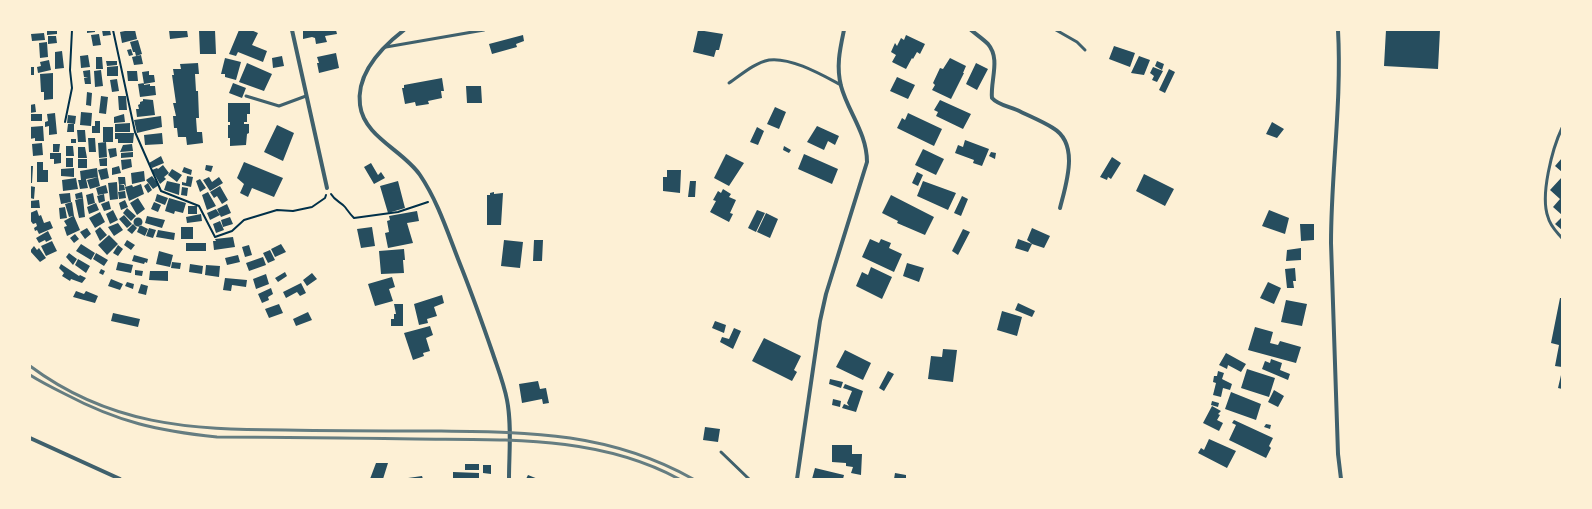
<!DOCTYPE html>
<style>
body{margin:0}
#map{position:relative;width:1592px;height:509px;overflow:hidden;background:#fdf0d5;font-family:"Fira Sans Condensed",sans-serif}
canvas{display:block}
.frame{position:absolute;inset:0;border:31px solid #fdf0d5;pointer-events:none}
</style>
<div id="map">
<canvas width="1592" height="509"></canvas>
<div class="frame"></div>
</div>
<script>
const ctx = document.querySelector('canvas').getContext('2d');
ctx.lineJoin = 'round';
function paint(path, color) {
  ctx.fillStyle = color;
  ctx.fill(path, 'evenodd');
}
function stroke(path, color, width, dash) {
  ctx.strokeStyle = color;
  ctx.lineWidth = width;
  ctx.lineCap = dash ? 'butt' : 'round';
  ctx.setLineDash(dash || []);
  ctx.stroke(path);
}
paint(new Path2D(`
 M47,30h10v4l-10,1z
 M87,30h8v2l-8,1z
 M102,30h8l1,5 -8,1z
 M130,30h5l2,9 -15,4 -2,-11z
 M169,30h18l1,7 -18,2z
 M199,30h16l1,24h-16z
 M239,30h12l7,3 -6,12 15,6 -4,11 -25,-10 -2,4 -7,-2z
 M303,30h33l1,4 -12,2 2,6 -11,2 -1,-6 -3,-1 -9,2z
 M698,30l25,4 -4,16h-3l-2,7 -21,-5z
 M1386,30h54l-2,39 -54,-3z
 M44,33l1,7 -13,1 -1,-7z
 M99,34l2,11 -8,1 -2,-11z
 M523,35l1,6 -8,3 1,3 -25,7 -3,-10z
 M906,35l19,9 -5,10 -3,-2 -4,7 -1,-1 -6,11 -14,-7 4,-7 -5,-3 4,-9 2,3 4,-8 3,2z
 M48,36h8l1,7 -9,1z
 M138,40l4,14 -6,2 -1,-4h-2l-3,-10z
 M47,42l1,15 -8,1 -1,-15z
 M1114,46l21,7 -5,14 -21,-8z
 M131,49l2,6 -4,1 -2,-6z
 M62,51l2,17 -9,1v-17z
 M336,53l3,15 -20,5 -2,-10h2l-2,-6z
 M88,55l2,12 -9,1 -1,-12z
 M141,55l2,9 -9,1 -2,-8z
 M282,56l2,10 -11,2 -1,-10z
 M1139,56l11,4 -6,15 -13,-2z
 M96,57h6l1,12h-7z
 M225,58l16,4 -5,18 -11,-3v-3h-4z
 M950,58l16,8 -3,7h1l-13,26 -19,-9 3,-5 -2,-2 7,-15 3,1z
 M49,60l2,10 -13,3 -1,-6 4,-1 -1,-4z
 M106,61h11v4l-10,1z
 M1157,61l7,3 -2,6 -7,-4z
 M198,63l1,11h-4l1,17h2l1,27h-3l1,14h5l1,11 -16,2 -1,-8h-8l-1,-9h-3l-1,-12h3l-3,-13h3l-4,-28h2l-1,-6h8l-1,-5z
 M247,63l25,11 -8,17 -25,-9z
 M976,63l12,6 -11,21 -11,-6z
 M118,66v10h-11v-9z
 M30,67h4v8h-4z
 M1153,67l10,4 -6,11 -5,-2 2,-4 -4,-3z
 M1169,69l6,3 -10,21 -6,-3z
 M90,70l1,14h-6l-1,-6 4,-1h-4l-1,-6z
 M101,70l2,16 -8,1 -1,-16z
 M127,71h10l1,10h-10z
 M149,71v4h5l1,7 -11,2 -2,-12z
 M53,73v26l-9,1v-8h-3l-1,-18z
 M897,77l18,8 -7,14 -18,-8z
 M442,78l2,13h-3l1,7 -14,3 1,3 -13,2 -1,-4 -10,2 -3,-16h2v-3z
 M117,79l2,12 -7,1 -2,-12z
 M144,83v2l6,-1v2h5l1,9 -16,2 -2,-13z
 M233,83l13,5 -4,10 -13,-5z
 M466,86h15l1,17h-15z
 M87,92l5,1 -1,13 -5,-1z
 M101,96l7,1 -2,17 -7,-1z
 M118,96h8l1,14h-8z
 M143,99l10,1 2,15 -18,2 -1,-8h3l-1,-4 2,-1v-2l3,-1z
 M940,100l31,14 -8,15 -27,-13 2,-4 -4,-2z
 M228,103h22v11h-3v8h-3v2h5v9l-2,1 -1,11 -16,1v-8h-2v-13h2v-3h-2z
 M35,104l1,8 -6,1v-8z
 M775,107l11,5 -7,17 -12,-5z
 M81,112l11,1 -1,13 -11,-1z
 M55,113l2,21 -8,1v-9l-4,1v-5l3,-1 -1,-7z
 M908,113l34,16 -8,17 -37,-18 5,-10 3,2z
 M31,114h11v7h-11z
 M124,114l1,8 -11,1v-6z
 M68,115l8,1 -1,8 -8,-1z
 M161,116l1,11 -25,6 -3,-13z
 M95,121h5v12h-8v-7h3z
 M1272,122l12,7 -7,9 -11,-4z
 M130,123v9h-15v-8z
 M68,124h6v8h-7z
 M277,125l17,8 -11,28 -19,-9z
 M43,126l1,15h-9v-3l-5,1v-12z
 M817,126l22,10 -4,9 -7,-4 -4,9 -17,-8z
 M103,127h10v15h-10z
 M757,127l7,4 -6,14 -8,-3z
 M77,130h8l1,12h-8z
 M115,133h19l-1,10h-15v-4h-3z
 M162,133l1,11 -18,1 -1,-10z
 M88,138h7l1,14h-7z
 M71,139h5v4h-5z
 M965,140l24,9 -7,17 -9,-3 1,-3 -19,-7 3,-8 5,2z
 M106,142l1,15 -8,1 -1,-15z
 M42,143l1,12 -10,1 -1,-12z
 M53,144h7l-1,8h-6z
 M132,144l1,7 -13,1 3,-7z
 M66,146h7l1,10h-8z
 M784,146l7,4 -2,3 -6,-3z
 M78,147h7l2,11h-9z
 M116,148l1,8 -7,2 -2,-9z
 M923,149l21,10 -8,16 -21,-10z
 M133,152v5l-12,1v-5z
 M991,152l5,1 -1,6 -6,-3z
 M50,153h11v10l-7,1v-5h-4z
 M726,154l18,9 -15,23 -15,-8z
 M804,154l34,15 -6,15 -34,-15z
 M161,156l3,7 -12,5 -3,-5z
 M1112,157l9,6 -10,16 -3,-2 -1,3 -7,-3z
 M66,158h7v9h-7z
 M107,158v8h-7l-1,-7z
 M1562,158v14l-7,-6z
 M78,159h9v9h-9z
 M131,159l1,8 -10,3 -1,-10z
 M37,162h6v8h5v12h-11z
 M244,162l39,16 -9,19 -22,-9 -4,9 -8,-4 4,-9 -7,-6z
 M371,163l7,12 3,-3 4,6 -11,6 -10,-17z
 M163,165l6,8 -5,4 2,2 -6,5 -8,-14 5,-2 1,1z
 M206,165l7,1 -2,6 -6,-2z
 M30,166h3l-1,17h-2z
 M119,166l2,7 -9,2v-7z
 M184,167l8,3 -1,5 -9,-3z
 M74,168v9l-13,-1v-7z
 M97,168l1,9 -12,2 2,9 -8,1 -2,-9h3l-1,-9z
 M107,168l2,10 -8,2 -3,-10z
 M172,169l10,6 -5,7 -9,-7z
 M667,170h14l-1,23 -17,-2v-14h4z
 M144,171l1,10 -13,3 -1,-11z
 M917,172l6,3 -5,11 -6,-3z
 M1144,174l30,15 -9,17 -29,-15z
 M152,176l7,9 -6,4 -7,-9z
 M187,176l6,1 -2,10 -9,-2v-3l4,1z
 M98,177l2,9 -10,3 -3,-9z
 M118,177h7l1,10 -2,-3 -5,1z
 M209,177l3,5 7,-5 4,6 -13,8 -7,-11z
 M1562,177v38l-9,-8 7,-8 -10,-9z
 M76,178l2,11 -15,2 -1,-11z
 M200,179l6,9 -6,4 -4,-11z
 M167,181l13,3 -1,11 -15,-5z
 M398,181l7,27 -17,5 -8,-27z
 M690,181h6l-1,16h-7z
 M923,181l33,12 -8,17 -31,-14z
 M117,182l1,17 -8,1 -2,-17z
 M148,183l4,7 -4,3 -4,-7z
 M141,184l3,10 -15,7 -4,-14 7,-2 1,2z
 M106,185l2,8 -10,2 -2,-7z
 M119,185h5l1,5 -6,1z
 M30,186l5,1 -1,12 -4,-1z
 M220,186l8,14 -6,4 -5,-8 -3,2 -4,-6z
 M182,187l6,1 -1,8 -6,-1z
 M723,189l8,5 -2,3 7,3 -6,13 3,1 -4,8 -19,-10 6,-11 -3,-1 5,-9 3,2z
 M125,191l1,7 -7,1 -1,-7z
 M82,192l1,6 -7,1 -1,-5z
 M208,192l8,14 -9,4 -5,-15z
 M494,192v2l9,-1 -2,32h-14v-30h3v-2z
 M70,193l1,9 -10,2 -2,-10z
 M93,193l2,10 -7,2 -2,-10z
 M104,194l1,7 -6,2 -2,-7z
 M157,194l11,4 -3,7 -10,-4z
 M891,195l43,22 -9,18 -28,-12 1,-2 -16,-8z
 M962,196l6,3 -7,17 -7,-3z
 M83,198l2,19 -6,1 -4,-18z
 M138,198l7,11 -8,6 -7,-12z
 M169,198l17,5 -3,10 -8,-2 -1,3 -9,-3z
 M39,200l1,8h-10v-7z
 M125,200l3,7 -7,3 -2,-7z
 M109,201l2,8 -7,2 -3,-7z
 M72,202l2,14 6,14 -13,6 -3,-9 3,-1 -3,-5 9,-5 -4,1 -4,-13z
 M154,202l7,3 -3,7 -7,-3z
 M96,203l3,7 -10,4 -2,-7z
 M227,204l4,9 -10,4 -4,-8z
 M188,206h9v8h-9z
 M65,207l2,11 -7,1 -1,-11z
 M127,208l9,8 -5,5 -8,-8z
 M216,209l4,6 -10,5 -3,-7z
 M37,210l2,6 2,-1 3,8 6,-2 3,7 -14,6 -2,-4 -2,1 -1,-3 3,-2 -1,-3 -3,1 -3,-4v-7z
 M113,210l5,10 -8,4 -4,-10z
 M757,210l8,3 -9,19 -8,-4z
 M1269,210l20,8 -4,16 -23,-8z
 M417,211l2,10 -12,2 6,20 -25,5 -3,-15 4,-1 -2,-11 3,-1 -1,-4z
 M100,212l5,10 -10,6 -6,-10z
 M766,213l12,6 -8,19 -13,-6z
 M201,214l1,7 -15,2 -1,-6z
 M124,215l8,9 -5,4 -8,-9z
 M147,216l18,4 -3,8 -17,-5z
 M230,217l3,7 -10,3 -2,-7z
 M1562,217v13l-7,-6z
 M133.5 222a4.5 4.5 0 1 1 9 0a4.5 4.5 0 1 1-9 0Z
 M220,221l4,9 -8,3 -3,-9z
 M118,223l5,7 -9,6 -6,-9z
 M133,224l4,4 -5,6 -5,-4z
 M1300,224h14v16l-13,1z
 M140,225l8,4 -3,7 -8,-4z
 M100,227l7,8 -7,6 -5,-10z
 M181,227h12v12h-12z
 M372,227l3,19 -14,2 -4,-19z
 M87,228l4,6 -6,5 -5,-7z
 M149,228l7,2 -3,8 -7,-2z
 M1032,228l18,8 -6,12 -12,-4 -4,8 -13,-4 3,-9 14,5 -5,-4z
 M963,229l7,3 -12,23 -6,-4z
 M158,230l17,3 -1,7 -18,-3z
 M48,231l4,8 -6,3 -1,-2 -6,3 -3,-5z
 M75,234l4,5 -5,4 -4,-5z
 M109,235l9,9 -11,11 -9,-10z
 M233,237l2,10 -21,3 -1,-9h3l-1,-2z
 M870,239l9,4 2,-4 10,4 -2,5 13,6 -8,18 -32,-15z
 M127,240l8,5 -4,5 -7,-5z
 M504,240l19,2 -3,26 -19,-2z
 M534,240h9l-1,21h-9z
 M52,241l5,10 -11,5 -5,-10z
 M186,243h20v8h-20z
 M81,244l14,9 -4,7 -15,-9z
 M281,244l5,8 -11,5 -4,-8z
 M118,245l5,4 -5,7 -5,-3z
 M249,245l3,10 -7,2 -3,-10z
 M34,246l3,4 2,-2 7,10 -6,4 -10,-11z
 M1301,248v12l-15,1 1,-11z
 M404,249l1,11h-2l1,13 -23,1 -2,-23z
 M270,250l5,10 -7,3 -5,-10z
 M159,251l14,4 -3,12 -14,-3z
 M69,253l8,6 -4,6 -7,-8z
 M96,253l12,7 -4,6 -11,-7z
 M134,255l14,4 -1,4 -2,-1 -1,2 -12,-3z
 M238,255l2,7 -13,3 -2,-7z
 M263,257l3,8 -17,6 -3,-8z
 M78,259l12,7 -4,7 -11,-8z
 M118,262l15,3 -2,8 -15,-3z
 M172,262l9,1 -1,6 -9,-1z
 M907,263l17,5 -5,14 -16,-6z
 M61,264l18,12 1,-1 6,3 -4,5 -11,-4 -1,2 -8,-5 2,-3 -5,-5z
 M190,264l13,2 -1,8 -13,-2z
 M206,265l14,1 -1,11 -14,-2z
 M871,267l21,10 -10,22 -26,-13 6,-14 6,3z
 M1295,268l1,13h-3l1,7h-7l-2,-19z
 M101,269l4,2 -2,4 -4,-2z
 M135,270l8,1 -1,5 -7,-1z
 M150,271h18v10l-19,-1z
 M285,272l2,4 -9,6 -3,-4z
 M312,273l5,6 -10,7 -4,-6z
 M266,274l3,10 -13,5 -3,-10z
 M392,277l3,10 -6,2 4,12 -18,5 -7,-22z
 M225,278l22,2 -1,7 -14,-2 -1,6 -8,-1z
 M111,279l12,5 -3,6 -12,-4z
 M127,282l7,2 -1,5 -8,-3z
 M1268,282l13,6 -7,16 -14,-6z
 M301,283l5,10 -6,3 -3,-4 -11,6 -3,-6z
 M141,284l7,2 -2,9 -8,-2z
 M271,288l2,6 -5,3 1,3 -7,3 -4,-9z
 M76,291l8,3 2,-3 12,5 -3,7 -22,-6z
 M442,295l2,8 -10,4 3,9 -10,3 1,4 -9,2 -5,-21z
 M1560,298h2v69l-7,-1 4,-21 -8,-2z
 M1286,300l21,4 -5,22 -21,-4z
 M1018,303l17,8 -3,6 -17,-7z
 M279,304l4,9 -14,5 -4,-9z
 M394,304h9v22h-12v-7h3v-5h2z
 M1002,311l20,6 -5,19 -20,-6z
 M308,312l4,8 -16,6 -3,-7z
 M113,313l27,6 -2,8 -27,-6z
 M715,321l11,4 -2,8 -12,-5z
 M430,326l3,9 -7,3 4,13 -7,2 1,3 -11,4 -9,-27z
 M1255,327l18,5 -3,11 8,2 2,-4 21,6 -5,16 -48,-13z
 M734,328l7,3 -8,18 -13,-7 2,-5 7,2z
 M764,338l37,18 -7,14 3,2 -5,9 -40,-20z
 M943,349l14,1 -4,32 -25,-3 3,-23 11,1z
 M845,350l26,13 -8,17 -27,-13z
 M1226,353l20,11 -5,8 -13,-7 -1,4 -8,-4z
 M1271,359l11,4 -2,7 10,4 -2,6 -26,-11 3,-8 5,2z
 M1247,369l28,9 -6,19 -28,-9z
 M888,371l6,3 -10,17 -5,-3z
 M1218,371l6,2 -2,6 10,5 -2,6 -7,-2 -2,9 -8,-2 3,-12 -3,-1 1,-6h3z
 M1561,375h1v14l-4,-1z
 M830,379l13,3 -2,6 -12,-4z
 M538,381l2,8 6,-1 3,15 -6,1 -1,-5 -20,4 -3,-19z
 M845,384l18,7 -7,21 -14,-4 2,-4 5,2 -2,-3 5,-12 -9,-3z
 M1274,390l10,6 -6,11 -10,-5z
 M1231,392l30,12 -5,16 -31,-11z
 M833,399l8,2 -1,6 -8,-2z
 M1212,401l7,2 -1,4 -7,-2z
 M1212,406l9,5 -3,3 2,1 -3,5 6,3 -4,8 -16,-8z
 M1234,420l39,18 -4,8 2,2 -5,10 -37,-18 7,-15 -4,-2z
 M1266,424l5,1 -1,4 -6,-2z
 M705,427l15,2 -2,13 -15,-2z
 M1209,439l27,12 -9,17 -29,-15 3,-5 3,2z
 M832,445h20v9h10l-1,21 -10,-2 2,-6 -7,-1v-3l-14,-1z
 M376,463h12l-5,16h-13z
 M465,464h14v6h-14z
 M483,465h8v9l-8,-1z
 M815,468l29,7 -1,4h-31z
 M453,472l26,1v6h-26z
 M895,473l11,2v4h-12z
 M528,475l10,4h-12z
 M422,476l1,3h-15v-1z`), '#264d5e');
stroke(new Path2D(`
 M113,30l22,102 26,59 38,15 16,31 17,-6 12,-11 33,-10 16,1 19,-4 13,-9 1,-3
 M65,122l7,-34 -2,-18 2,-40
 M331,194c4,7 10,8 14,13 3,4 5,7 9,11l44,-6 30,-10`), '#003049', 2);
stroke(new Path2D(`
 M1056,30l21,12 8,8
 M386,47l98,-17
 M729,83c12,-8 25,-20 40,-23 22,-3 53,15 72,25
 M246,96l33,10 27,-10
 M1562,128c-10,21 -22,68 -14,89 2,9 8,14 14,21
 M721,452l28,27`), '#3f606c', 3);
stroke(new Path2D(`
 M292,30l35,158
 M404,30c-22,17 -48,44 -44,75 4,32 43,45 60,70 19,28 29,62 42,94 11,28 21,56 31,85 5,15 11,30 14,46 5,25 2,54 2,79
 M971,30c6,5 12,9 17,14 13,15 2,37 4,54 6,7 16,8 25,12 12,6 25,11 36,18 27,16 13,56 7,80
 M1338,30c4,72 -7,142 -7,213l7,211 3,25
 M30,438l90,41
 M797,479l23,-158 6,-27 41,-132c0,-29 -19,-50 -26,-76 -5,-20 -1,-37 3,-56`), '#3f606c', 4);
stroke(new Path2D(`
 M30,366c79,59 160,64 255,64 50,1 101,1 151,1 93,1 173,1 257,48
 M30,375c11,7 23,13 35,19 53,28 93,37 152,43 66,0 133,1 199,2 89,1 182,-4 263,40`), '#657d81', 3);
</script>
